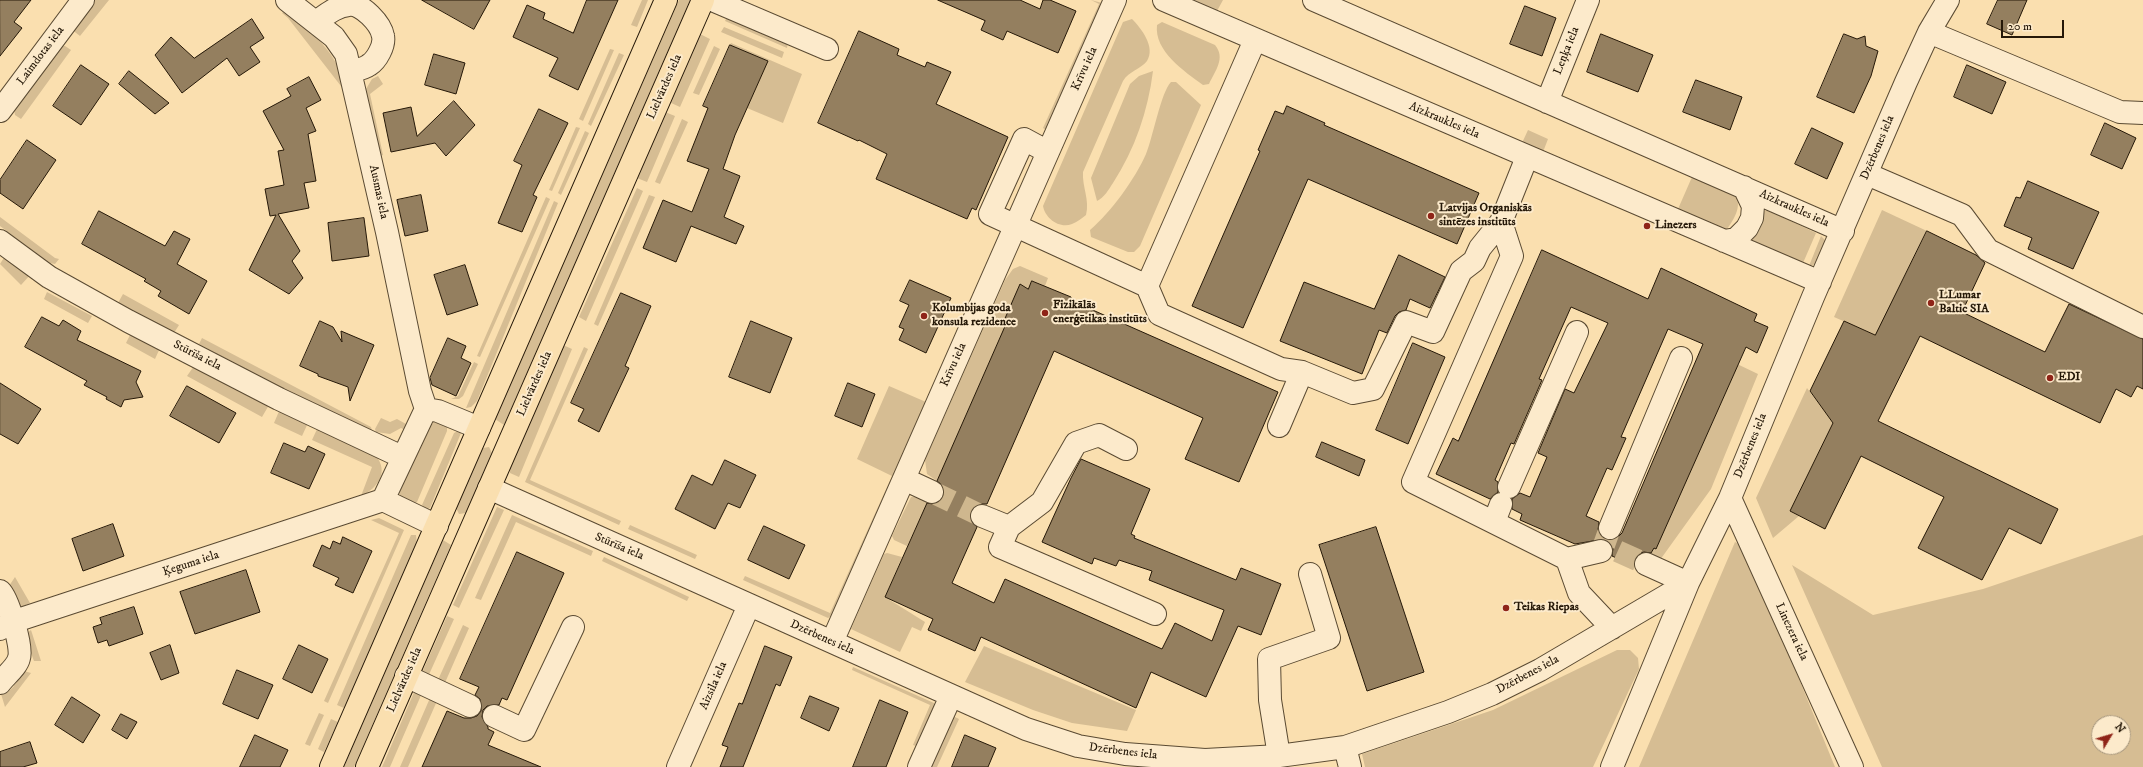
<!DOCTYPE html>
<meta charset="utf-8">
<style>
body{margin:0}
#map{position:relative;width:2143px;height:767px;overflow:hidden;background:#fadfaf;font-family:"IM FELL DW Pica",serif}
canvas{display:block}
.north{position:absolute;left:2091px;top:715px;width:40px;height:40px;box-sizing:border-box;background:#fceacb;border:1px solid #a6967d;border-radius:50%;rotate:52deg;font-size:11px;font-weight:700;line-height:16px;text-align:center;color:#251808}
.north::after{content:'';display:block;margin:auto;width:14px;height:18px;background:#8f2418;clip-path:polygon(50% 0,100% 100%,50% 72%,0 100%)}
.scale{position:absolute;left:2001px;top:20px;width:63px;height:18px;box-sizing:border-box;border:2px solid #251808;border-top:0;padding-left:5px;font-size:12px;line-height:14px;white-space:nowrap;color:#251808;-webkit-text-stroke:3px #fceacb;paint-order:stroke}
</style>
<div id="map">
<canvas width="2143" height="767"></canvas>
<div class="north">N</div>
<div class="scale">20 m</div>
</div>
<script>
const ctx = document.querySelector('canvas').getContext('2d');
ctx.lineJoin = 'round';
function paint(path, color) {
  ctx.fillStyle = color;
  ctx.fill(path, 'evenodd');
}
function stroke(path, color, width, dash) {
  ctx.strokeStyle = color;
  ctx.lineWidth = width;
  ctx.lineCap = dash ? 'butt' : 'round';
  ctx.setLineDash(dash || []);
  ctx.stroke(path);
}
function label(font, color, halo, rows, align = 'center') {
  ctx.font = font + ' "IM FELL DW Pica",serif';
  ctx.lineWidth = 4;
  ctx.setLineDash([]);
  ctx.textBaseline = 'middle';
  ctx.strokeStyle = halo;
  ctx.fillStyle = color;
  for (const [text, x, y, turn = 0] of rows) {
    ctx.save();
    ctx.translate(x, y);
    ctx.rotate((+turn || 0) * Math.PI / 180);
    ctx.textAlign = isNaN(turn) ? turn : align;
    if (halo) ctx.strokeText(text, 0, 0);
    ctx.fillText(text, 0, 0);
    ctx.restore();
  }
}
paint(new Path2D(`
 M92,0h17l-29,36 -9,-7z
 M642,0h6l-11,27 -6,-2z
 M679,0h11l-186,425 -9,-6z
 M1091,0l11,3 -56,127 -3,-2 56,-124z
 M1191,0h32l-6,11z
 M285,10c25,21 57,45 59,80l-56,-72 -6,-5z
 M727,17l61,25 -1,6 -62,-27z
 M1132,19c9,9 24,28 15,42 -6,8 -18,10 -24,20l-40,91c-1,15 7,28 3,43 -4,3 -9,7 -14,9 -13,5 -27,-6 -29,-18l80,-184z
 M1162,22l53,23c11,13 0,26 -6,39l-6,1c-19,-14 -49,-34 -46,-60z
 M724,27l60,25 -2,6 -61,-26z
 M700,34l10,5 -30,68 -11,-5z
 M731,43l71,31 -19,49 -36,-15 21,-47 -38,-16z
 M59,46h6l6,4 -50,69 -6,-4 -1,-6z
 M714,46l6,3 -21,46 -6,-2z
 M610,49l4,1 -31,71 -4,-2z
 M619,53l5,2 -33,71 -3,-2z
 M1153,71c-5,40 -18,78 -40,112 -4,6 -9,15 -16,18l-6,-23 39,-94 9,-8z
 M378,76l5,8 -13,10 13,61 -3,1 -14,-67 6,-10z
 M1171,82h5l25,23 -61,141 -6,6h-6l-37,-15 -1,-7c21,-18 45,-51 56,-76 7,-17 15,-62 25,-72z
 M665,112l10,4 -28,66 -10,-4z
 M682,119l6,3 -28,62 -5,-2z
 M576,127l4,1 -28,63 -3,-1z
 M1528,130l20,9 -5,13 -21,-9z
 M585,131l4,2 -28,62 -3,-2z
 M1692,177l44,19c6,11 -3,25 -9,33l-4,1 -45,-21z
 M637,188l6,3 -57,130 -7,-4z
 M649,195l6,2 -57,129 -4,-2z
 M546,197l4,2 -70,158 -3,-1z
 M554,201l4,2 -81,198 -6,6 -5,1z
 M1767,210l49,23 -13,30 -50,-21 -1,-2 8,-12 3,-16z
 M1882,210l45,21 -52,104 -41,-18z
 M0,217l55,41 4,1 -4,5 -5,-1 -50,-37z
 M1821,236l6,6 -11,22 -7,2z
 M5,256l26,18 -10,11 -21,-21z
 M1020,266l28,12 -3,8 -12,-5 -5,8 -8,-4 -17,38 8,4 -13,15 -61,139 -10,-7 -2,-14 80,-180 8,-11z
 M47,292l45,24 -4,7 -44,-24z
 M123,294l56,31 -5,8 -56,-30z
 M135,334l25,14 -5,11 -29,-16 4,-8z
 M202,338l169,89 1,4 -93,-44 -80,-43z
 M563,345l9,4 -53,128 -9,-4v-7z
 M584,347l4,2 -58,131 91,41 -2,4 -94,-43z
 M474,362l4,2 -15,32 -4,3h-8l7,-3z
 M1735,363l23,11 -47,115 -51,71 -10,-4 4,-9 2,1 79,-176z
 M194,366l75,39 -7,12 -75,-41z
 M889,386l37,16 -91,212 -7,4 -85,-38 2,-4 85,37 62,-137 -35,-17z
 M1807,388l26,35 -43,88 9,5 -26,22 -17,-40z
 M280,409l28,14 -6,13 -28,-13z
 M381,418l9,4 7,-3 9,5 2,-3 -1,10 -6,-3 -11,6 -14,-2 -1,-3z
 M438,421l9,3v7l-30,71 -6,4c-9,-6 -12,-10 -13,-21l27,-58z
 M318,427l58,29c13,16 2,32 -15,40l11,-29 -60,-27z
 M459,430l2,3 -31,75 -3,2 -5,-5 32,-72z
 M489,447l3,6 -26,60 -7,1 -3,-6 27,-60z
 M911,497h5l12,5 -21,44 -13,-6 -2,-4z
 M497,507l7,3 -45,98 -6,-3z
 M512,515l81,36 -2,5 -75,-34 -35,78 -6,-2z
 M379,518l25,12 -76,173 -4,-2 75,-168 -28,-13z
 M630,525l67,30 -2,4 -67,-30z
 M411,535h5l1,11 -73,162 -7,-3z
 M2143,535v232h-261l-90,-202 81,50 110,-26zM2099,723h24v24h-24z
 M443,540l8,5 -97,222h-10z
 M1735,542l10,5 90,220h-196z
 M887,553l15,4 -17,40 40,25 -4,9 -9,-4 -12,25 -49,-23 33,-75z
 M604,557l85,40 -2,4 -85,-40z
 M15,577l15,26 -13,6 -8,-23z
 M447,616l7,3 -27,60 -7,-2z
 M463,625l6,3 -25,57 -7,-3z
 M31,630l10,31h-7l-10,-26z
 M984,646l152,64 -9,21 -55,-8 -39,-13 -68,-28z
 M1617,650h13l8,8 1,11 -46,98h-228l-3,-13 131,-44z
 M853,667l81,36 2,4 -17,40 -6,-2 17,-40 -78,-35z
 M24,671l7,2 -26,34 -4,-13 3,-5 4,3 6,-6 -4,-4z
 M415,690l7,3 -32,74h-8z
 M430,698l7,3 -29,66h-8z
 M319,713l5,2 -14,31 -5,-2z
 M953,716l6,3 -22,48h-8z
 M331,719l7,3 -14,30 -6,-3z`), '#d6bd93');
const building = new Path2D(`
 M0,0h31l-17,22 8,6 -22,28z
 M422,0h68l-16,29z
 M587,0h31l-40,90 -29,-14 9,-18 -45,-21 14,-32 18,8 -2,6 30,14z
 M938,0h82l20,9 3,-9h7l26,11 -18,42 -51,-22 -4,9 -22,-10 4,-9z
 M1998,0h29l-15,35 -25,-11z
 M1525,6l31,12 -14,38 -32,-12z
 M252,19l12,19 -14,9 10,15 -21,14 -12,-18 -45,35 -27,-38 16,-18 23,21z
 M859,31l40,18 -2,6 28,12 2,-5 24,10 -15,32 72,33 -32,73 -4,-2 -5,11 -91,-40 11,-25 -28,-14 -1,1 -40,-18z
 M1601,34l52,21 -15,37 -51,-20z
 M1844,34l13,5 8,-3 1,10 12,5 -7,25 -17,37 -37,-16z
 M730,45l38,16 -33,74 -12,34 17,7 -16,41 20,9 -8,18 -45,-18 -15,36 -33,-14 20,-48 29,12 17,-43 -22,-8 21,-53 -5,-2z
 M434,54l31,9 -9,31 -31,-9z
 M81,65l28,19 -28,41 -28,-19z
 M1967,65l39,17 -14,32 -38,-17z
 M129,71l40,32 -14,11 -36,-30z
 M309,77l12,23 -15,8 10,23 -8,3 8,47 -12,2 5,25 -31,6 22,37 -8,10 11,17 -14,16 -40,-24 27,-55 -6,1 -5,-27 19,-4 -6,-34 6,-1 -21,-39 28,-15 -4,-7z
 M1696,80l46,17 -12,33 -47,-18z
 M454,101l21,24 -29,31 -11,-13 -44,9 -8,-39 28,-6 6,29z
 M1287,106l38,17 -1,2 155,68 -22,51 -149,-65 -65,149 -51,-22 68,-155 -2,-1 17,-39 8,3z
 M539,109l29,14 -35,72 4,2 -15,35 -24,-9 24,-58 -8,-4z
 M2105,123l31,15 -14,31 -31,-14z
 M1812,128l31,15 -16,36 -32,-15z
 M27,140l29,20 -33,49 -23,-16v-13z
 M2028,181l71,31 -26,57 -45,-20 4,-11 -28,-12 12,-29 4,1z
 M421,195l7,36 -23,5 -8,-36z
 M99,211l66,35 9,-15 16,8 -13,25 30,17 -18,33 -31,-18 3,-5 -17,-10 2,-2 -64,-35z
 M364,218l5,38 -37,5 -4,-38z
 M1927,231l49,24 9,8 -23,49 83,40 24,-48 74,35v50l-6,-3 -6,11 -15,-8 -16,34 -180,-87 -42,85 180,88 -17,35 -32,-16 -27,52 -64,-32 26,-51 -83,-41 -36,73 -35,-18 43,-88 -23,-32 34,-70 31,14z
 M1542,250l106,49 13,-31 96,46 -3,7 14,6 -11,26 -11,-6 -90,202 -2,-1 -3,5 -7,-1 -6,2 -4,5v7l-22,-10 1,-8 -7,-8 11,-2 5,-5 81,-189 -35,-15 -47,108 5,1 -14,32 -5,-2 -21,48 13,6 -1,8 6,9 -29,5 -55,-24 2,-6 -10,-5v-10l8,-6 10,4 17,-40 -9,-4 27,-64 9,4 34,-70 -37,-16 -32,72 3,1 -28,64 -3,-1 -16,37 3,2v10l-8,7 -54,-25 17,-36 5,3z
 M1399,255l46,22 -15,31 -20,-9 -4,11 -7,2 -4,4 -8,17 -8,-3 -17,44 -82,-33 24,-59 70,27z
 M465,265l13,40 -31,10 -13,-40z
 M910,280l41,18 -25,55 -27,-13 5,-11 -5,-2 10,-22 -9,-4z
 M1032,281l39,16 -1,3 208,92 -39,90 -54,-23 18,-41 -149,-67 -67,153h-7l-9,7 -1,7 7,9 -25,56 42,20 11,-24 157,70 13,-26 37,18 12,-31 -75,-30 3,-9 -33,-11 -3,6 -22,-8 -2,6 -50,-22 29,-64 10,-19 69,30 -19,45 4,2 -1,2 102,42 5,-12 40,16 -20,51 -23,-9 -32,71 -55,-25 -15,36 -155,-71 -6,14 -47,-21 5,-11 -48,-22 42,-94 6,1 10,-6 1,-7 -2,-6 -5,-4 69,-157 -3,-1 17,-39 8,5z
 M621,293l30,13 -26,60 4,2 -30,64 -21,-11 6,-12 -13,-6z
 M42,317l17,9 4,-6 18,11 -4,9 64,31 -5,11 7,15 -19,3 -3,7 -15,-8 1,-2 -23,-12 3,-4 -62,-34z
 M320,321l13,6 9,15 -1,-11 33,14 -24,56 -2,-14 -30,-11v-2l-18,-8z
 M751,321l41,17 -22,55 -41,-16z
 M448,338l18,8 -5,12 10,5 -15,33 -24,-11 -2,-7z
 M1413,343l32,14 -37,87 -32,-14z
 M0,383l41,26 -23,35 -18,-10z
 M848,383l27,11 -13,33 -27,-11z
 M187,386l49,27 -17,30 -49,-27z
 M1322,442l43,18 -6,16 -43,-19z
 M284,443l21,9 3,-6 17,8 -16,35 -38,-16z
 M725,460l31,15 -16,33 -12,-5 -13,26 -40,-20 17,-34 20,10z
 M113,524l11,32 -41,15 -11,-32z
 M764,526l41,19 -16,34 -41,-19z
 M1376,527l48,145 -57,19 -48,-146z
 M343,537l29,14 -19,42 -18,-8 4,-7 -26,-12 9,-21 8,4 3,-8 7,3z
 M517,552l47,21 -57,127 -5,-2 -3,7 -12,1 -4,4 -1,7 6,10v2l6,3 -6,13 53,22h-119l25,-56 17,7h7l6,-2 4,-5 -1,-12 -5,-4 4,-8 -19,-8z
 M246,570l14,42 -65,22 -15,-42z
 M134,607l9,27 -34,12 -2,-6 -9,3 -5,-16 9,-3 -2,-6z
 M170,645l9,28 -18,7 -11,-27z
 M299,645l29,14 -16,34 -29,-14z
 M765,646l27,11 -12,29 -4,-2 -33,83h-23l8,-20 -6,-2 17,-42 3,1z
 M237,670l36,15 -15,34 -35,-15z
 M810,696l29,12 -10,23 -28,-13z
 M72,697l28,18 -17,28 -28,-18z
 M880,700l28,12 -22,55h-33z
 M121,714l16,8 -10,17 -15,-9z
 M255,735l33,15 -8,17h-40z
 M965,735l31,13 -8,19h-36z
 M30,742l7,21 -14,4h-23v-15z`);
paint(building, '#947f5f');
stroke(building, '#251808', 1);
stroke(new Path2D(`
 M932,492l50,24
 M1610,528l-6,17 42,19`), '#cfb78e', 22, [22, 11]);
const minor = new Path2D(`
 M287,0l47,37 12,17 41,178 33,159 6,18
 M712,0l115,49
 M1164,0l656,282
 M1314,0l529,231
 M316,22c10,-7 20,-16 33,-17 13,-2 32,19 34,31 2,9 -6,24 -14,29 -4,3 -12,5 -17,6
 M1929,32l191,80 23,1
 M1547,102l41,-102
 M0,111l83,-111
 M1048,152l-24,-13 -34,75 157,72 108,-246
 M1527,157l-26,65 11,34 -99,226 154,77 12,34 33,35
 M1867,174l95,41 26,35 155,77
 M0,241l49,36 79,44 151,78 123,58
 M1724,241l12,-2 11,-11 5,-10 1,-12 -9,-19
 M1147,286l12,28 122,55 21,3 51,21 20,-4 33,-67 27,10 28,-61 13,-10 6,-13 21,-26
 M426,409l12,2 41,17
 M1279,426l23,-54
 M904,479l28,13
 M1509,487l68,-155
 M489,488l537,241 52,17 47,8 80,6 74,-4 66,-9 103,-35 44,-18 48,-24 148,-87
 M1730,498l122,269
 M383,500l43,-91
 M383,500l54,26
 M982,516l27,11 -9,20 155,67
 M1494,522l7,-18
 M1009,527l33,-25 34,-59 23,-8 27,14
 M1610,528l71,-170
 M1567,559l34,-8
 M1646,564l42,19
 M0,591c8,7 23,57 19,67 -2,9 -14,18 -19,25
 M0,629l12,-7 371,-122
 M832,642l283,-642
 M406,676l64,30
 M494,716l30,14 49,-103
 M1345,747l5,20
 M1279,756l-9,-56 -1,-41 60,-21 -19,-64
 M678,767l71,-162
 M919,767l32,-71
 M1612,767l76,-184 42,-85 83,-201 93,-215 23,-50 19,-32`);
const major = new Path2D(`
 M331,767l335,-767
 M367,767l336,-767`);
stroke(minor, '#5a4a32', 24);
stroke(major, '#251808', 24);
stroke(minor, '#fceacb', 22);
stroke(major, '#fadfaf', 22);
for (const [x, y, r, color] of [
 [1431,216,4,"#8f2418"],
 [1647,226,4,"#8f2418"],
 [1931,303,4,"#8f2418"],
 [1045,313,4,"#8f2418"],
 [924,316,4,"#8f2418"],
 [2050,378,4,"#8f2418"],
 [1506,608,4,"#8f2418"]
]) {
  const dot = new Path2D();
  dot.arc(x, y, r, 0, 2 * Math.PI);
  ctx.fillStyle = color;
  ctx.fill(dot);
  stroke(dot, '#fceacb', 1.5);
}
label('12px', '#251808', '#fceacb', [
 ["Leņķa iela",1567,51,-68],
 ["Laimdotas iela",41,56,-53],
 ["Krīvu iela",1085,69,-66],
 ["Lielvārdes iela",665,87,-66],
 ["Aizkraukles iela",1444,121,23],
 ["Dzērbenes iela",1878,148,-67],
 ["Ausmas iela",378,192,78],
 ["Aizkraukles iela",1794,209,24],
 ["Stūrīša iela",197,356,27],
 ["Krīvu iela",954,365,-66],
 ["Lielvārdes iela",535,384,-66],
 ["Dzērbenes iela",1751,446,-68],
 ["Stūrīša iela",619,547,23],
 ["Ķeguma iela",191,564,-18],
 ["Linezera iela",1791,632,65],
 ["Dzērbenes iela",822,638,24],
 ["Dzērbenes iela",1528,675,-28],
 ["Lielvārdes iela",405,680,-66],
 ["Aizsila iela",714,686,-66],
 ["Dzērbenes iela",1123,752,7]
]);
label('bold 12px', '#251808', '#fceacb', [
 ["Latvijas Organiskās",1439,209],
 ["sintēzes institūts",1439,223],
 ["Linezers",1655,226],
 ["LLumar",1939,296],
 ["Baltic SIA",1939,310],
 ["Fizikālās",1053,306],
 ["enerģētikas institūts",1053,320],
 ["Kolumbijas goda",932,309],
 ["konsula rezidence",932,323],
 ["EDI",2058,378],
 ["Teikas Riepas",1514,608]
], 'left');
</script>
